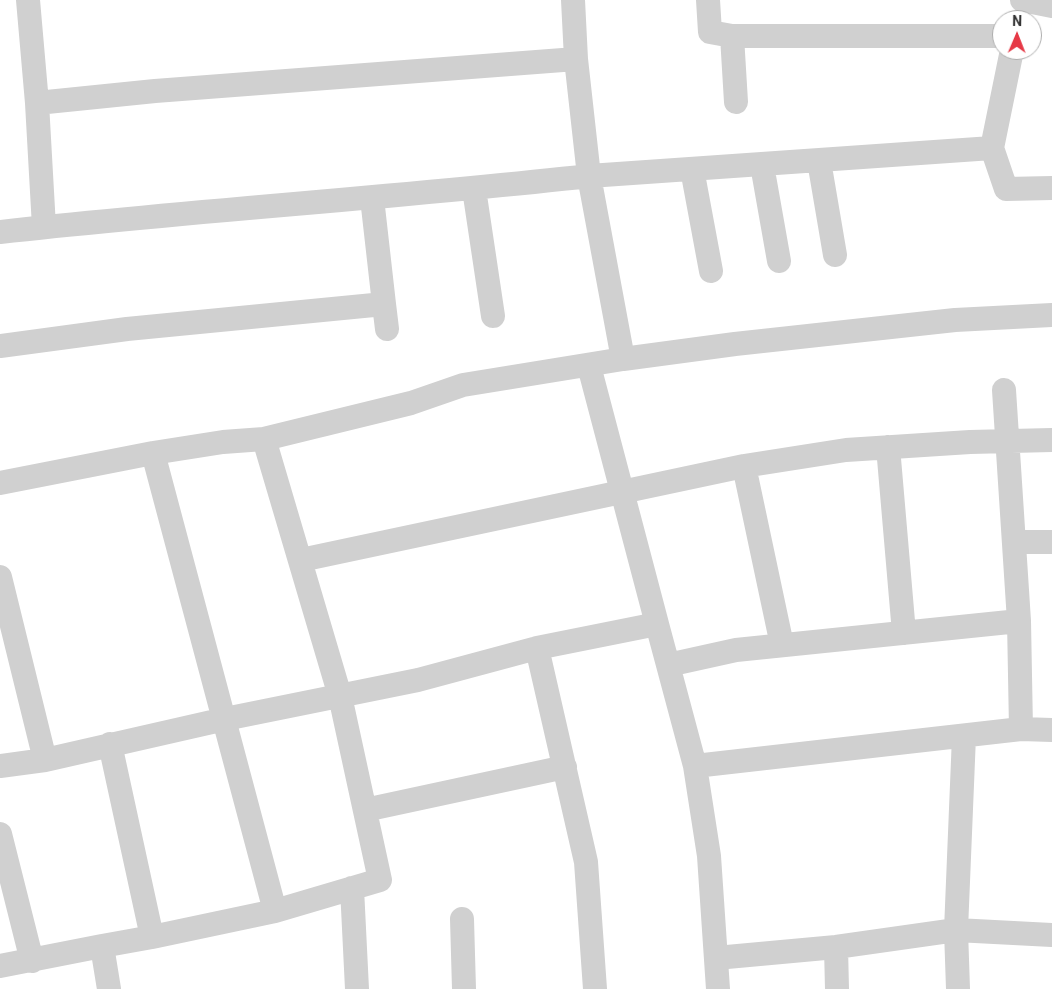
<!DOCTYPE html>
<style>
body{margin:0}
#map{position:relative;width:1052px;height:989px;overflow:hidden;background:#fff;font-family:Roboto,sans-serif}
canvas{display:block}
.north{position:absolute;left:992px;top:10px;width:50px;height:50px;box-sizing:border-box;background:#fff;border:1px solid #adadad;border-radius:50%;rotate:1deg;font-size:14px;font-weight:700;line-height:20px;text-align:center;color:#333}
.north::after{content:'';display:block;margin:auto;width:18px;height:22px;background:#e63946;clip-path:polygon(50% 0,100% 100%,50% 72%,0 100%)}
</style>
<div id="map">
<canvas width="1052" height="989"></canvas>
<div class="north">N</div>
</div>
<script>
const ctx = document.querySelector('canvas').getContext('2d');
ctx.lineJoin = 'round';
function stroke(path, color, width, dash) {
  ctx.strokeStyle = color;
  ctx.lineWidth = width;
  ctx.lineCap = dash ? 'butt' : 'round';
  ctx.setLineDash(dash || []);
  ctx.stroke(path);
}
stroke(new Path2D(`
 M28,0l9,103
 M573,0l3,59 13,117 403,-28 20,-98
 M708,0l2,32 22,4
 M1022,0l30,6
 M736,102l-4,-66h270
 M992,148l14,41 46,-1
 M819,161l16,94
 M762,165l17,96
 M692,169l19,102
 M474,189l19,127
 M372,198l12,106
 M44,227l-7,-124 118,-12 421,-32
 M0,232c196,-22 393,-34 589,-56l34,183
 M0,346l127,-17 257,-25 3,25
 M589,366l68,258
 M1004,390l15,231
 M264,439l76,257 40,184 -105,31
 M888,447l16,186
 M744,466l38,179
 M0,483l153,-30 70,-11 41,-3 147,-36 52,-18 160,-26 112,-15 220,-24 97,-5
 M1014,542h38
 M301,560l443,-94 102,-16 124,-8 82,-2
 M0,577l45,183
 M537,648l49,214 9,127
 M668,665l27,101 14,90 9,133
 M110,744l42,193 123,-26 -122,-458
 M0,766l45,-6 180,-41 193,-39 119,-32 120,-24 11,41 68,-15 283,-29 2,108 31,1
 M695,766l326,-37
 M365,810l200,-43
 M0,834l32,127
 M352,888l5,101
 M462,919l2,70
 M102,946l50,-9
 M836,947l1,42
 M716,958l120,-11 120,-17 8,-194
 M0,966l102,-20 7,43
 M958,989l-2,-59 96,5`), '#d0d0d0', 24);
</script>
